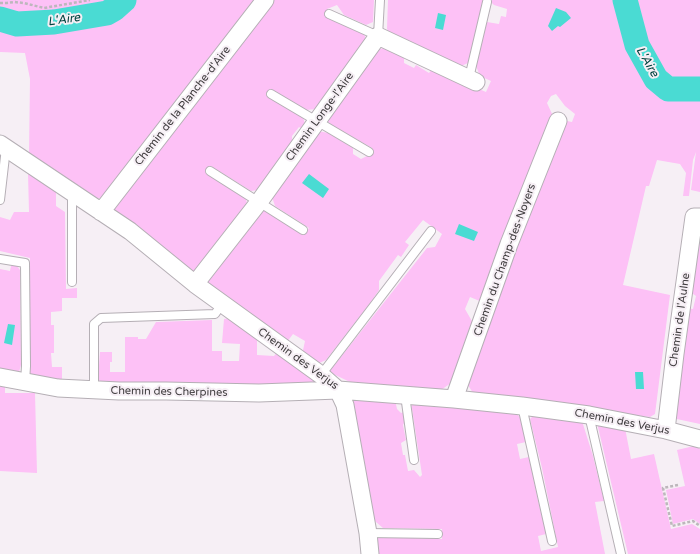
<!DOCTYPE html>
<style>
body{margin:0}
canvas{display:block;background:#f6eff5}
</style>
<canvas width="700" height="554"></canvas>
<script>
const ctx = document.querySelector('canvas').getContext('2d');
ctx.lineJoin = 'round';
function paint(path, color) {
  ctx.fillStyle = color;
  ctx.fill(path, 'evenodd');
}
function stroke(path, color, width, dash) {
  ctx.strokeStyle = color;
  ctx.lineWidth = width;
  ctx.lineCap = dash ? 'butt' : 'round';
  ctx.setLineDash(dash || []);
  ctx.stroke(path);
}
function label(font, color, halo, rows, align = 'center') {
  ctx.font = font + ' "Varela Round",sans-serif';
  ctx.lineWidth = 4;
  ctx.setLineDash([]);
  ctx.textBaseline = 'middle';
  ctx.strokeStyle = halo;
  ctx.fillStyle = color;
  for (const [text, x, y, turn = 0] of rows) {
    ctx.save();
    ctx.translate(x, y);
    ctx.rotate((+turn || 0) * Math.PI / 180);
    ctx.textAlign = isNaN(turn) ? turn : align;
    if (halo) ctx.strokeText(text, 0, 0);
    ctx.fillText(text, 0, 0);
    ctx.restore();
  }
}
paint(new Path2D(`
 M0,0h258l-154,197 -9,2 -66,-45 1,-75 -5,-26 -25,-1z
 M273,0h101l-1,22 -7,3 -22,-10 -7,-10 -10,4 -1,7 38,16 2,9 -50,68 -10,1 -29,-17 -4,7 30,17 2,7 -3,5 -3,-2 -7,9v5l-34,49 -7,1 -40,-25 -4,6 38,25 2,6 -47,66 -9,3 -82,-63z
 M388,0h95l-15,63 -9,4 -67,-30 -5,-8z
 M492,0h208v192l-9,-2 5,-38 -3,8 -4,36h-6l3,-23 -6,-9 -23,-4 -8,26h-3l-23,99 47,10 -15,119 -5,3 -177,-24 -7,-11 25,-69 73,-190 3,-2 5,1 3,-8 -10,-8 -9,-12 -5,2 -4,7 6,13 -71,186 -12,-5 -5,12 8,14 -19,58 -16,11 -88,-10 -21,-10 98,-124 8,-1 7,-13 -19,-14 -18,22 4,3 -8,12 -3,-2 -19,26v9l-8,12 -45,58 -9,4 -15,-9 3,-14 -12,-7 -6,8 -78,-54 -1,-7 49,-69 7,-2 39,25 6,-7 -34,-22 -4,-12 47,-63 10,2 25,15v6l8,5 6,-3 5,-8 -40,-23 -5,-4 49,-71 8,-2 20,9v6l10,5 2,-3 13,8 3,-4 54,23 5,-11 -11,-5 -4,-10 11,-44 12,2 2,-8 5,1 1,-8 -13,-4 -3,-3z
 M28,173l28,17v16l9,6 1,77 11,-1v10h-15v13l-11,1v13h3v28h-3l1,14h10v13l-32,-3v-119l-30,-7v-34l10,3 4,-8h15z
 M700,233v191l-28,-6 14,-110 7,1 3,-13 -7,-5z
 M0,266v3l10,2 1,-5h6l3,4 1,95 -2,7 -5,3 -14,-3z
 M229,318l28,19v18l17,1 4,-5 42,29 -5,8 -211,-3 -6,-6 2,-27h12v10h-2v10h15v-35h13v2h8l10,-17 56,-2v31h10v10h17l1,-17 -18,-1 2,-24z
 M0,383l5,1v9h30l2,80 -37,-2z
 M356,397l39,3 2,9 4,4 3,-1 1,9 -2,4 3,15 -5,3 2,12h2l3,16 6,-1 6,7 2,-2 -11,-73 102,9 8,7 5,24 -9,2 3,15 9,-2 8,39 9,38 -8,2 3,15 17,-4 -16,-79 -12,-49 5,-5 47,7 11,35 11,45 -9,1 10,52h-229l-2,-11 5,-6 63,2v-10l-59,-1 -14,-12 -18,-113z
 M597,423l28,5 6,31 23,-5 17,75 21,-5 8,5v25h-72z
 M694,446l6,3v75l-7,-5 -20,5 -7,-34 19,-4 -8,-36z`), '#fdc1f6');
paint(new Path2D(`
 M556,8l10,4 5,6 -11,9 -2,-1 -6,5 -4,-5z
 M438,13l8,2 -3,15 -8,-2z
 M309,174l20,15 -6,9 -21,-15z
 M459,224l19,8 -4,9 -19,-7z
 M8,324l7,1 -3,20 -8,-2z
 M635,372h8l1,17h-8z`), '#4adbd3');
stroke(new Path2D(`
 M625,0l12,45 19,34 12,10h32
 M0,19l17,5 37,-2 53,-9 7,-4 10,-9`), '#4adbd3', 25);
const service = new Path2D(`
 M329,14l49,22 2,-36
 M469,78l18,-76
 M271,94l98,58
 M210,171l93,59
 M0,200l6,-52
 M0,259l25,4 1,103 -1,16
 M72,282v-89
 M321,375l110,-144
 M94,390v-66l7,-6 114,-4 7,-10
 M405,395l9,65
 M522,406l30,135
 M589,415l32,139
 M368,533l70,1`);
const minor = new Path2D(`
 M0,144l130,87 65,53 126,91 17,15 116,9 68,7 67,9 77,15 34,9
 M101,212l164,-212
 M195,284l64,-82 119,-166 98,46
 M0,377l58,11 61,3h47l93,2 79,-3 7,15 23,128 2,21
 M454,399l55,-155 49,-123
 M666,430l9,-76 19,-137h6`);
stroke(service, '#b5afb5', 10);
stroke(minor, '#b5afb5', 19);
stroke(new Path2D(`
 M0,3h7l7,-1 10,1 20,5 46,-8
 M678,485l-15,3 9,38 21,-5 7,5`), '#bdb7bc', 2.5, [3, 2]);
stroke(service, '#fff', 8);
stroke(minor, '#fff', 17);
label('11px', '#3e3b3d', '#f6eff5', [
 ["Chemin de la Planche-d'Aire",183,106,-52],
 ["Chemin Longe-l'Aire",320,117,-54],
 ["Chemin du Champ-des-Noyers",505,260,-70],
 ["Chemin de l'Aulne",680,320,-82],
 ["Chemin des Verjus",298,359,36],
 ["Chemin des Cherpines",169,392,1],
 ["Chemin des Verjus",622,422,11]
]);
label('italic 12px', '#00433f', '#f6eff5', [
 ["L'Aire",64,20,-8],
 ["L'Aire",647,62,60]
]);
</script>
